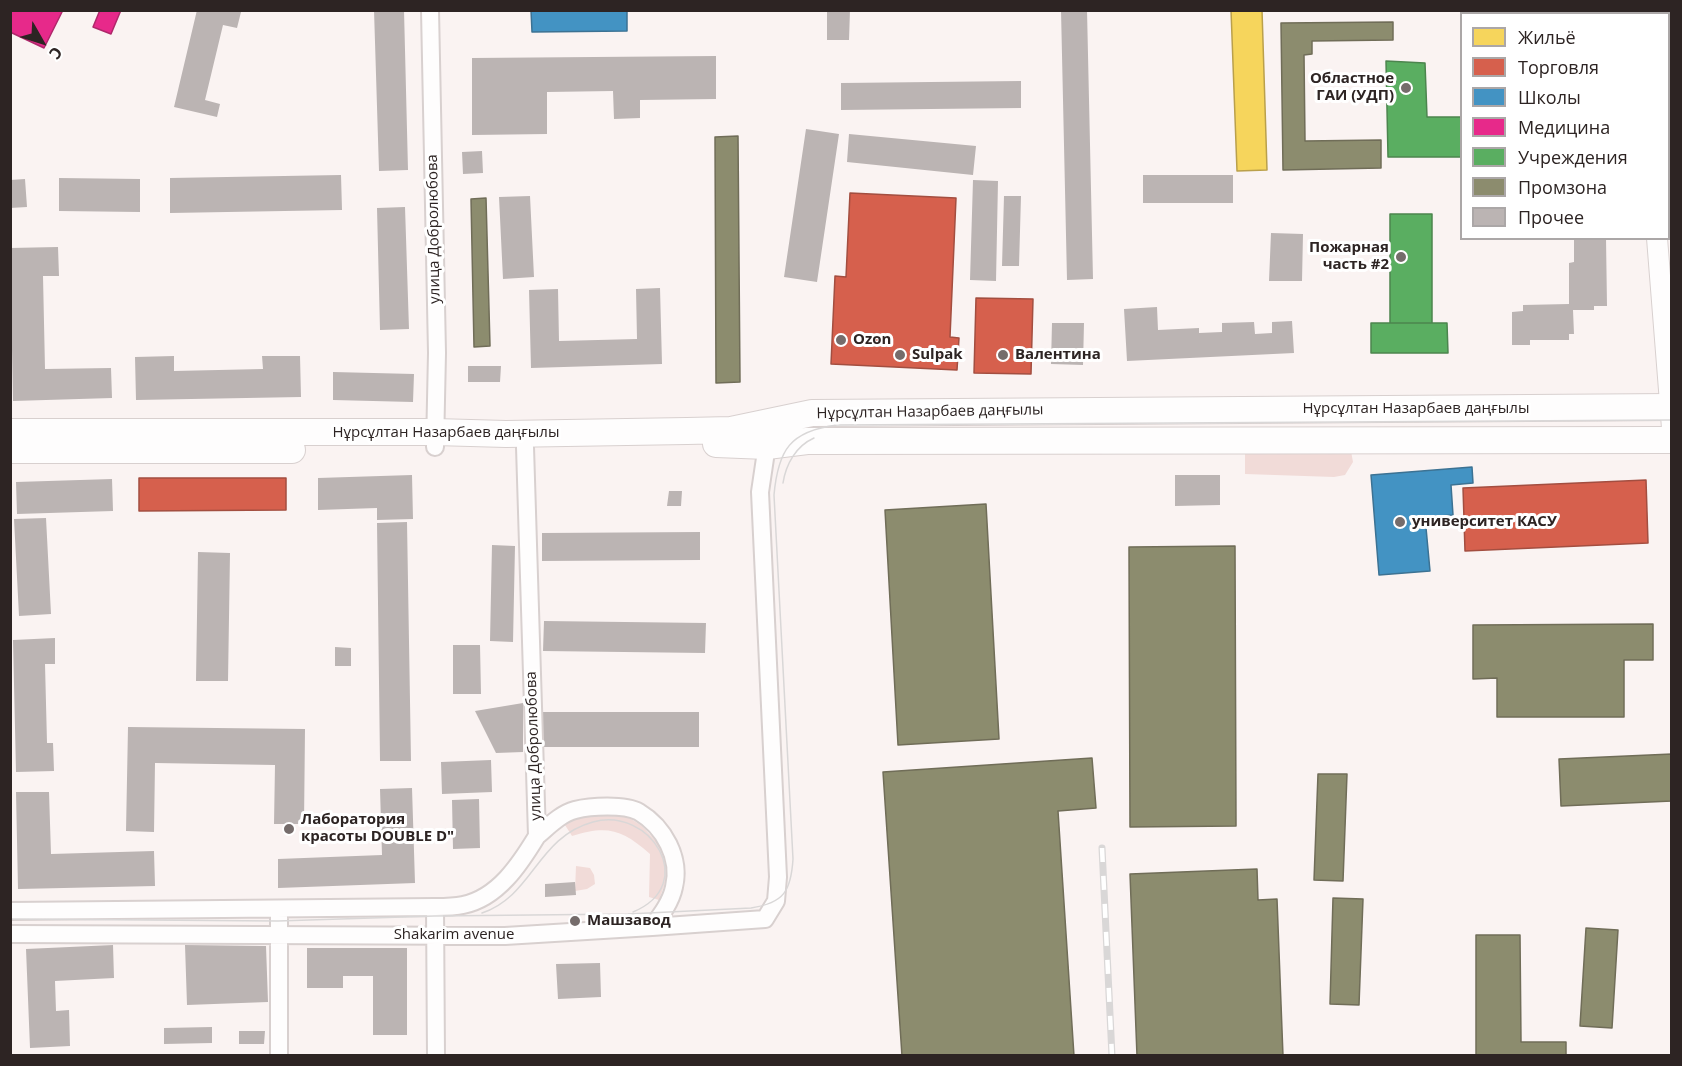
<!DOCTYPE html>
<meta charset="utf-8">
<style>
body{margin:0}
#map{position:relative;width:1682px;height:1066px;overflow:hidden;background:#faf3f2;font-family:"Open Sans",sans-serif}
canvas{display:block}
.frame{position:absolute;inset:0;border:12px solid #2d2423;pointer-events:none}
.legend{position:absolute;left:1460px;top:12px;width:210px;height:228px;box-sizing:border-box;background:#fff;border:2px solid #aba7a7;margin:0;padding:8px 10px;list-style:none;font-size:18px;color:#2d2423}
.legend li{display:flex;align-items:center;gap:12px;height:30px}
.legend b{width:30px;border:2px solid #aba7a7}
.north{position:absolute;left:12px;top:12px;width:60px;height:60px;-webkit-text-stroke:4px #fff;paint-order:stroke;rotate:129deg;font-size:16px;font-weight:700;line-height:24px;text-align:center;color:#2d2423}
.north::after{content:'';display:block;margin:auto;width:21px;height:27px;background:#2d2423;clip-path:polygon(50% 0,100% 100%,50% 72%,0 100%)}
</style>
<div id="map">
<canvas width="1682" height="1066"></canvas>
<div class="frame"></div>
<ul class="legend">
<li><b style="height:16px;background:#f6d55c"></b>Жильё</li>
<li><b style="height:16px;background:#d6604d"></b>Торговля</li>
<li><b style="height:16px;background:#4393c3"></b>Школы</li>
<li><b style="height:16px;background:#e7298a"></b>Медицина</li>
<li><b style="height:16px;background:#5aae61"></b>Учреждения</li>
<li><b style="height:16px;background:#8c8c6e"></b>Промзона</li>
<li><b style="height:16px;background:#bbb4b3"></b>Прочее</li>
</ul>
<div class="north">С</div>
</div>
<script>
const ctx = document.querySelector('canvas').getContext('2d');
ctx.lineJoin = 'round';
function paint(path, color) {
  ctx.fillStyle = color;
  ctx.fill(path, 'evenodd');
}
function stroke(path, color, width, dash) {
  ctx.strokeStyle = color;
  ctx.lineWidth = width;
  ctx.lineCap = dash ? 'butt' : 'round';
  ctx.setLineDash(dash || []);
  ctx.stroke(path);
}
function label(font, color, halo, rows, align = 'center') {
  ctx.font = font + ' "Open Sans",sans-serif';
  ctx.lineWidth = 6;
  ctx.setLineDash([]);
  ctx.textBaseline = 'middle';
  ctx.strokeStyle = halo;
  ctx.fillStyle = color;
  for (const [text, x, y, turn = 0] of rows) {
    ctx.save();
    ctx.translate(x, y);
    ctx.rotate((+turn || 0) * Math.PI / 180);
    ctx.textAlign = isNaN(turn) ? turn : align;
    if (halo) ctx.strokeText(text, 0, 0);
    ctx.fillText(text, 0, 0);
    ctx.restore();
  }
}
paint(new Path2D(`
 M1351,451l2,11 -8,13 -11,2 -89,-3v-21z
 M604,813l21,2 17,11 24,26 3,20 -10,28 -10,-3 1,-43c-28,-25 -43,-29 -78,-18l-7,-11 11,-6z
 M576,866l14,2 4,7 1,9 -8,5 -12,2z`), '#f1dbd8');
const homes = new Path2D(`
 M1231,10h31l5,160 -30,1z`);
paint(homes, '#f6d55c');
stroke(homes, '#baa04b', 1.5);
const shops = new Path2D(`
 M850,193l106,5 -6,139 9,1 -2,32 -126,-6 4,-88 11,1z
 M976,298l57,1 -2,75 -57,-1z
 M139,478h147v32l-147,1z
 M1646,480l2,63 -183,8 -2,-63z`);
paint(shops, '#d6604d');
stroke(shops, '#a34e40', 1.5);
const schools = new Path2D(`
 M531,10h96v21l-95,1z
 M1472,467l1,16 -22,2 2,30 -28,2 5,54 -51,4 -8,-100z`);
paint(schools, '#4393c3');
stroke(schools, '#3c7293', 1.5);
const health = new Path2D(`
 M10,10h53l-19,38 -34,-16z
 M100,10h21l-10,24 -18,-7z`);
paint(health, '#e7298a');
stroke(health, '#af286b', 1.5);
const public = new Path2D(`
 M1386,61l39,2 2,54h34l1,-3v43h-74z
 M1390,214h42v109h-42z
 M1371,323h76l1,30h-77z`);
paint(public, '#5aae61');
stroke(public, '#4c854e', 1.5);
const industry = new Path2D(`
 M1393,22v18l-81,1v13l-8,1 1,86 76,-1v28l-98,2 -2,-147z
 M738,136l2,246 -24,1 -1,-246z
 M486,198l4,148 -16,1 -3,-148z
 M986,504l13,235 -101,6 -13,-235z
 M1235,546l1,280 -106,1 -1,-280z
 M1653,624v36h-29v57h-127v-39l-24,1v-54z
 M1672,754v47l-111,5 -2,-47z
 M1092,758l4,50 -38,3 16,245h-172l-19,-284z
 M1318,774h29l-4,107 -29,-1z
 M1257,869l1,31 19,-1 6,157h-146l-7,-182z
 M1333,898l30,1 -4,106 -29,-1z
 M1586,928l32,2 -6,98 -32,-2z
 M1476,935h44l1,107h45v14h-90z`);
paint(industry, '#8c8c6e');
stroke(industry, '#706d58', 1.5);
paint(new Path2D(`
 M197,10l44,2 -4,16 -14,-3 -18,75 15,4 -3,13 -43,-10z
 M374,10h30l4,160 -29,1z
 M827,10h23l-1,30h-22z
 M1061,10h26l6,269 -26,1z
 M716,56v43l-76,1v18l-26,1 -1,-28 -66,1v42l-75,1v-77z
 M1021,81v27l-180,2v-27z
 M806,129l33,5 -22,148 -33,-5z
 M849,134l127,12 -3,29 -126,-13z
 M482,151l1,22 -20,1 -1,-22z
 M341,175l1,35 -172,3v-35z
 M1143,175h90v28h-90z
 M59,178l81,1v33l-81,-1z
 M25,179l2,28 -17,1v-28z
 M973,180l25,1 -2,100 -26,-1z
 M530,196l4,81 -31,2 -4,-82z
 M1004,196h17l-2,70h-17z
 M405,207l4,122 -29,1 -3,-122z
 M1271,233l32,1 -1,47h-33z
 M1574,238h32l1,68h-13v4h-21l1,24h-5v6h-39v5h-18v-33l11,-1v-6l46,-1v-41l5,-1z
 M58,247l1,29h-16l2,93 66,-1 1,30 -99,3 -3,-153z
 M660,288l2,76 -131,4 -2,-78 29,-1 1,52 78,-2 -1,-50z
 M1157,307l1,23 41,-2v5l23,-1v-9l32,-1 1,12 17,-1v-11l20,-1 2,32 -167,8 -3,-52z
 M1052,323h32l-1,42 -32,-1z
 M174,356v15l89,-2 -1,-13h38l1,41 -165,3 -1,-43z
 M468,366h33l-1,16h-32z
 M333,372l81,2 -1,28 -80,-2z
 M412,475l1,44 -36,1v-12l-59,2v-32z
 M1175,475h45v30l-45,1z
 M112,479l1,32 -96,3 -1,-32z
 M669,491h13l-1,15h-14z
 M46,518l5,96 -32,2 -5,-97z
 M407,522l4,239h-31l-3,-238z
 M700,532v28l-158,1v-28z
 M492,545l23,1 -2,96 -23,-1z
 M198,552l32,1 -2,128h-32z
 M544,621l162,2 -1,30 -162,-2z
 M55,638v26h-10l2,79h6l1,28 -38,1 -3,-132z
 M453,645h27l1,49h-28z
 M335,647l16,1v18h-16z
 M523,703v49l-27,1 -21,-42z
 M543,712h156v35h-156z
 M128,727l177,2 -1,95h-30l1,-59 -120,-2 -1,69 -28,-1z
 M491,760l1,32 -50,2 -1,-32z
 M412,788l3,95 -137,5v-29l104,-4 -2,-66z
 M16,792h33l2,62 103,-3 1,35 -137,3z
 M479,799l1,49 -27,1 -1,-49z
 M575,882l1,13 -31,2v-13z
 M113,945l1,33 -59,3 1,30 13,-1 1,36 -40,2 -4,-99z
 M185,945l81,1 2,56 -81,3z
 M307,948h100v87h-34v-59h-30v12h-36z
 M600,963l1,34 -43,2 -2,-35z
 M212,1027v16l-48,1v-16z
 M239,1031h26l-1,13h-25z`), '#bbb4b3');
const minor = new Path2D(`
 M430,10l7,343 -2,94
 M435,907l1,149
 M279,909v147
 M10,911l425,-4c9,0 19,0 28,-2 35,-7 57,-41 74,-69l-12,-389
 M652,927l113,-8 11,-18 2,-24 -18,-385 8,-54
 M10,934l495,2 147,-9c9,-12 19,-25 22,-40 7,-29 -10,-60 -35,-75 -14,-8 -49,-6 -64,-2 -15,4 -27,17 -38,26`);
const tertiary = new Path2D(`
 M1638,10v4
 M1657,238l15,190`);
const primary = new Path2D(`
 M10,432h425l71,2 181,-3 44,-1 81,-17 860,-6
 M716,444l51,2 40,-5 865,-1
 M10,450h282`);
stroke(minor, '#d8d0cf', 20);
stroke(tertiary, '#d8d0cf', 22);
stroke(primary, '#d8d0cf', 28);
stroke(minor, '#fefdfd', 16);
stroke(tertiary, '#fefdfd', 20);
stroke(primary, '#fefdfd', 26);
stroke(new Path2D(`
 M783,483c3,-19 13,-37 31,-45
 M482,913c51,-17 55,-76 111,-91 57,-16 107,62 40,90
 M10,919l268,2 156,-5 194,-2 123,-6c33,-5 40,-17 42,-49l-19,-364c4,-45 16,-64 63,-70l835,-5`), '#d9d7d7', 1.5);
const rail = new Path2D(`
 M1102,848l10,208`);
stroke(rail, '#d9d7d7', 7);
stroke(rail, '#fff', 4.5, [14]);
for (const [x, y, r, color] of [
 [1406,88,6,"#756c6b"],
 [1401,257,6,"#756c6b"],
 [841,340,6,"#756c6b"],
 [900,355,6,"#756c6b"],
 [1003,355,6,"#756c6b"],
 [1400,522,6,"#756c6b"],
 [289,829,6,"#756c6b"],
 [575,921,6,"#756c6b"]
]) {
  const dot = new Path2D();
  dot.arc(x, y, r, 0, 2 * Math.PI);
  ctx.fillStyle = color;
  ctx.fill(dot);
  stroke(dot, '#fff', 2);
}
label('bold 15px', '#2d2423', '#fff', [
 ["Областное",1394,79,"right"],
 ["ГАИ (УДП)",1394,96,"right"],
 ["Пожарная",1389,248,"right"],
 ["часть #2",1389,265,"right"],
 ["Ozon",853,340],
 ["Sulpak",912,355],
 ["Валентина",1015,355],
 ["университет КАСУ",1412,522],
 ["Лаборатория",301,820],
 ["красоты DOUBLE D\"",301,837],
 ["Машзавод",587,921]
], 'left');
label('15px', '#2d2423', '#fff', [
 ["улица Добролюбова",434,229,-91],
 ["Нұрсұлтан Назарбаев даңғылы",1416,409],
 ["Нұрсұлтан Назарбаев даңғылы",930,412,-1],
 ["Нұрсұлтан Назарбаев даңғылы",446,433],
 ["улица Добролюбова",534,746,-92],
 ["Shakarim avenue",454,935]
]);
</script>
